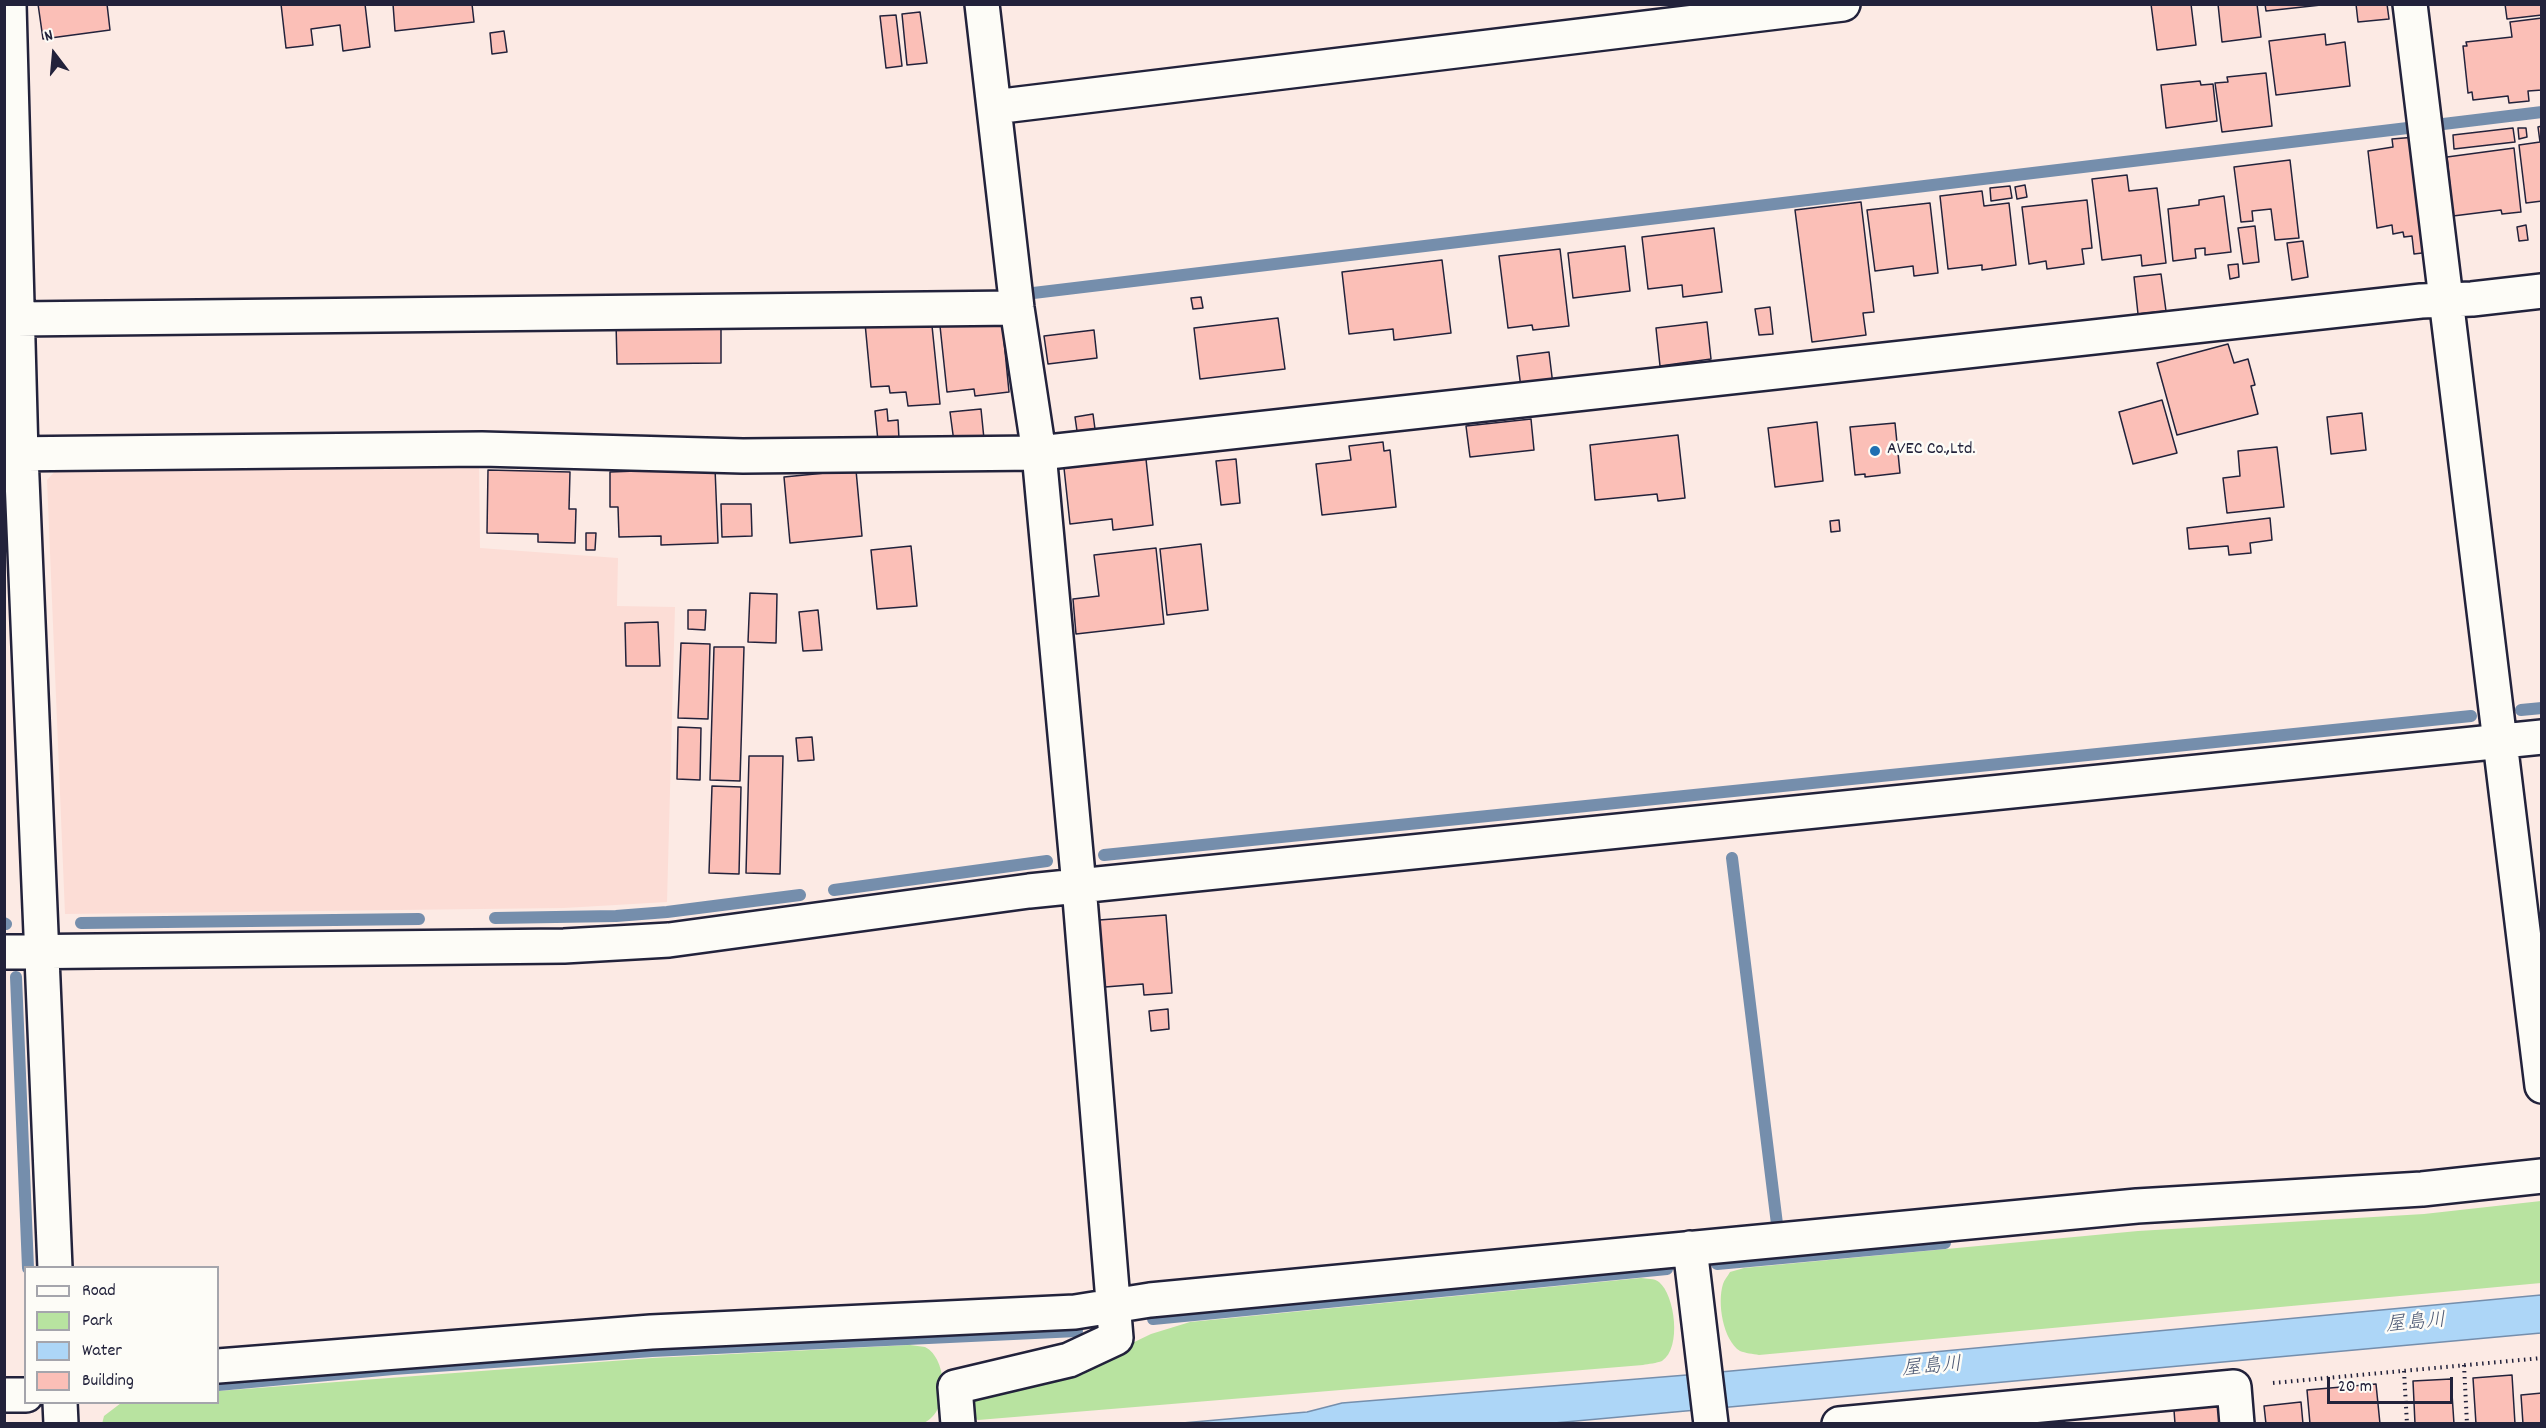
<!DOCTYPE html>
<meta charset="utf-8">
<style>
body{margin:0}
#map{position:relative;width:2546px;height:1428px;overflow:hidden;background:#fceae4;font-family:Dekko,sans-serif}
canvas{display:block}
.frame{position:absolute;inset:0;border:6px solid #22223b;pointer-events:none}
.legend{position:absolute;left:24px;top:1266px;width:195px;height:138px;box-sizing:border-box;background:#fdfcf7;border:2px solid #a5a5ac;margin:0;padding:8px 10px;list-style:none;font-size:18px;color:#22223b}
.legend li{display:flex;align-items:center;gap:12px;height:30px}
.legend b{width:30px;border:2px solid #a5a5ac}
.north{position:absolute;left:24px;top:24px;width:60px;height:60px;-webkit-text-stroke:4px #fdfcf7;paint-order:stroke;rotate:344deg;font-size:16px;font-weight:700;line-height:24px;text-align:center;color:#22223b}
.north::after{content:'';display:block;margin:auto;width:21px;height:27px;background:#22223b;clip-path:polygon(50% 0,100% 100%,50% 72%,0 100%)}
.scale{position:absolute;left:2327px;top:1377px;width:126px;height:27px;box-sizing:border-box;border:3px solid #22223b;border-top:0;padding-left:8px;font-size:18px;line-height:21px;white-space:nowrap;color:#22223b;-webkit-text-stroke:4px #fdfcf7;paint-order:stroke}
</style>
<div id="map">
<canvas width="2546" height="1428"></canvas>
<div class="frame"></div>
<ul class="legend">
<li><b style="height:8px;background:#fdfcf7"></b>Road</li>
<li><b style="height:16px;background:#b8e3a0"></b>Park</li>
<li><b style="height:16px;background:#add6f7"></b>Water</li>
<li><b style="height:16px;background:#fbbfb7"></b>Building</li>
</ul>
<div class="north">N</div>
<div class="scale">20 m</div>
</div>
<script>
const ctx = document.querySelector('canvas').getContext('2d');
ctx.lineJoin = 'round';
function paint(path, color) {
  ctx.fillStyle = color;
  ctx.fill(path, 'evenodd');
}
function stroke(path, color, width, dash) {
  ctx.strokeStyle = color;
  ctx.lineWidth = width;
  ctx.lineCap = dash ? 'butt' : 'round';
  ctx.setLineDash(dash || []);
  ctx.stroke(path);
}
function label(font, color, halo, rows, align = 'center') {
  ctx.font = font + ' Dekko,"Klee One",sans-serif';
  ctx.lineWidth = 5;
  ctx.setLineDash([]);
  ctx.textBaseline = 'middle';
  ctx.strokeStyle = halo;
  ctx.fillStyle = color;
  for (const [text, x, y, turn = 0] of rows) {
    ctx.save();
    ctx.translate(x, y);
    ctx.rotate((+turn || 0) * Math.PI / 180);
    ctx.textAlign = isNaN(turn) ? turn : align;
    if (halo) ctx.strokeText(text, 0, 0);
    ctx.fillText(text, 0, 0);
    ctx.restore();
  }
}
paint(new Path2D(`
 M479,462l1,86 138,10 -1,48 58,1 -8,295 -103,6 -499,6 -18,-434 12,-13z`), '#fcddd6');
paint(new Path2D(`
 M2541,1201v82l-782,72c-6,-1 -14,-2 -19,-4 -17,-11 -23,-48 -17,-67 1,-4 5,-8 7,-12l14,-4 394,-37 286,-17z
 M1641,1278c6,1 13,0 18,4 16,13 23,66 3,79 -5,2 -14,3 -19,4l-665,55 -5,-2 -2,-20 128,-39 52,-25 39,-12z
 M910,1345c4,1 11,1 15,2 23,11 26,68 -4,77h-819l2,-8 17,-13 97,-1v-11l434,-33z`), '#b8e3a0');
const water = new Path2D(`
 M2541,1295v38l-987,90 -383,1 136,-12 35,-9 357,-29z`);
paint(water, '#add6f7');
stroke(water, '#758eac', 1.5);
stroke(new Path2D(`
 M2435,125l107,-13
 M1025,294l1391,-167
 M2521,710l21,-2
 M1104,855l1367,-139
 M1732,858l45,366
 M834,890l213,-29
 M495,918l121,-2 51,-4 133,-17
 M4,923l2,1
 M81,923l338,-4
 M16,977l12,291
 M1717,1264l228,-21
 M1153,1319l514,-50
 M218,1385l175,-16 259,-18 425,-20`), '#758eac', 12);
const building = new Path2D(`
 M38,4h69l3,26 -67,9z
 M281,4h84l5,43 -27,4 -3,-26 -29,4 2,16 -27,3z
 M393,4h79l2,18 -79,9z
 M2151,4h40l5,41 -39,5z
 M2218,4h39l4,33 -39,5z
 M2265,4h56v1l-55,6z
 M2356,4h31l2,15 -31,3z
 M2505,4h37v11l-35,4z
 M920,12l7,51 -20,2 -5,-51z
 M896,15l6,51 -16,2 -6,-52z
 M2542,18v72l-14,1 1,10 -20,2 -1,-7 -35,4 -1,-8 -4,1 -5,-47h4l-1,-4 46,-5 -2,-15z
 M504,31l3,21 -15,2 -2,-21z
 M2325,34l1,11 19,-3 5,44 -74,9 -7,-54z
 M2266,73l6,53 -50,6 -7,-49 13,-1 -1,-5z
 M2200,81l1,4 12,-1 4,37 -51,7 -5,-43z
 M2542,126v75l-16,2 -7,-58 21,-3 -2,-15z
 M2513,128l2,14 -61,7 -1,-14z
 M2518,128h8l1,9 -8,2z
 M2416,137l14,115 -16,2 -2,-18 -8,1 -1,-5 -10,2 -1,-9 -15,3 -9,-77 25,-4 -1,-8z
 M2514,148l7,64 -19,2 -1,-4 -48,6 -6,-59z
 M2290,160l9,78 -24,2 -4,-31 -19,2 1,10 -12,1 -7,-55z
 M2127,175l2,16 28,-3 9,75 -24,3 -1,-11 -39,5 -10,-81z
 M2025,185l2,12 -10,2 -2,-12z
 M2010,186l2,12 -21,3 -1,-13z
 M1982,191l2,15 25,-3 7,62 -34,5v-5l-34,4 -8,-73z
 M2224,196l7,56 -26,3v-7l-10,1 1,9 -23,3 -5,-52 31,-4v-5z
 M2087,200l5,48 -10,1 2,15 -37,5 -1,-8 -17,3 -7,-57z
 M1861,202l13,110 -11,1 3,22 -54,7 -17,-132z
 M1930,203l8,70 -24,3 -1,-10 -38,5 -8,-61z
 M2526,225l2,15 -9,1 -2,-14z
 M2255,226l4,36 -16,2 -5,-36z
 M1714,228l8,64 -39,5 -1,-12 -34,4 -6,-52z
 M2303,241l5,36 -16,3 -5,-37z
 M1625,246l5,45 -57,7 -5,-45z
 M1560,249l9,77 -36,4 -1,-5 -24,3 -9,-72z
 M1442,260l9,73 -57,7 -1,-11 -44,5 -7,-62z
 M2238,264l1,13 -9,2 -2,-14z
 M2161,274l5,37 -28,3 -4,-37z
 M1201,297l2,11 -10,1 -2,-11z
 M1770,307l3,27 -14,1 -4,-26z
 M931,316l9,88 -32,2 -2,-14 -16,1 -1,-7 -18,1 -6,-64z
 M1278,318l7,51 -85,10 -6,-51z
 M1002,320l7,72 -34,4 -1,-7 -27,3 -7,-66z
 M721,321v42l-104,1 -1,-42z
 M1707,322l4,37 -51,7 -4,-38z
 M1094,330l3,28 -49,6 -4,-28z
 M2228,344l6,19 14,-4 7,26 -4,1 7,28 -81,21 -20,-72z
 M1549,352l4,33 -32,3 -4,-32z
 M2162,400l15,53 -44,11 -14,-52z
 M887,409l1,12 10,-1 1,19 -21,2 -3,-30z
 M981,409l3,30 -30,3 -4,-30z
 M2362,413l4,37 -35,4 -4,-37z
 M1093,414l2,15 -18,2 -2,-14z
 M1531,419l3,31 -64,7 -4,-31z
 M1817,422l6,59 -48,6 -7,-59z
 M1895,423l5,50 -35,4v-3l-10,1 -5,-48z
 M1678,435l7,63 -27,3 -1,-7 -62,6 -5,-55z
 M1383,442l1,9 6,-1 6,57 -74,8 -6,-51 35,-4 -2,-14z
 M2277,447l7,60 -57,6 -4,-35 17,-2 -2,-25z
 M1146,459l7,66 -40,5 -1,-11 -42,5 -6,-56z
 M1236,459l4,44 -19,2 -5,-44z
 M715,468l3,75 -57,2v-9l-42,1 -1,-30h-8v-35z
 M488,470l82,2 -1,37h7l-1,34 -37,-1v-8l-51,-1z
 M856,470l6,66 -72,7 -6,-66z
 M721,504h30l1,32 -30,1z
 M2270,518l2,22 -22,3 1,10 -22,2 -1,-9 -39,3 -2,-21z
 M1839,520l1,11 -9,1 -1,-11z
 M586,533h10l-1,17h-9z
 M1201,544l7,66 -41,5 -7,-66z
 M911,546l6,60 -40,3 -6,-59z
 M1156,548l8,76 -88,10 -3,-35 26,-3 -5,-41z
 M750,593l27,1 -1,49 -28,-1z
 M688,610h18l-1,20 -17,-1z
 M818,610l4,40 -19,1 -4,-39z
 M658,622l2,44h-34l-1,-43z
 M681,643l29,1 -2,75 -30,-1z
 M714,647h30l-4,134 -30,-1z
 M678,727l23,1 -1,52 -23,-1z
 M812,737l2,23 -16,1 -2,-23z
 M749,756h34l-3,118 -34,-1z
 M712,786l29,1 -2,87 -30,-1z
 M1166,915l6,78 -28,2 -1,-11 -38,3 -6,-67z
 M1168,1009l1,20 -18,2 -2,-20z
 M2512,1375l3,49h-39l-3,-46z
 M2451,1379l3,45h-39l-2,-43z
 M2376,1384l4,40h-70l-3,-34z
 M2542,1393v31h-19l-2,-29z
 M2301,1402l2,22h-37l-2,-18z
 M2222,1405l2,19h-49l-1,-14z`);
paint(building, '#fbbfb7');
stroke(building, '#22223b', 1.5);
const minor = new Path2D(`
 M9,4l12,451 34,813
 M2410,4l132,1082
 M994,107l849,-103
 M17,319l1000,-11
 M4,454l478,-5 261,7 296,-3 1382,-152 51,-2 70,-8
 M4,952l560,-6 105,-6 360,-49 1513,-154
 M1690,1248l21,176
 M218,1366l433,-34 424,-20 75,-12 987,-94 285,-17 120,-13
 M4,1395h22
 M60,1402l1,22
 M958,1424l-3,-37 114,-27 47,-22 -37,-452 -40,-433 -22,-145 -35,-304
 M1839,1424l395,-37 3,37`);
stroke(minor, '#22223b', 38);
stroke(new Path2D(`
 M2464,1365l3,59
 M2404,1371l3,53
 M2273,1383l269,-25`), '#22223b', 4, [1.5, 4.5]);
stroke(minor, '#fdfcf7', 33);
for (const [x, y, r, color] of [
 [1875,451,6,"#1f6fb2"]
]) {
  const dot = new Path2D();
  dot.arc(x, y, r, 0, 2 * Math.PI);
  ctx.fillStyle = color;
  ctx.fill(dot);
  stroke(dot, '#fdfcf7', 2);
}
label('18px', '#22223b', '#fdfcf7', [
 ["AVEC Co.,Ltd.",1887,451]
], 'left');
label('italic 20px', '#4c5873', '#fdfcf7', [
 ["屋島川",2416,1325,-5],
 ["屋島川",1932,1369,-5]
]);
</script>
